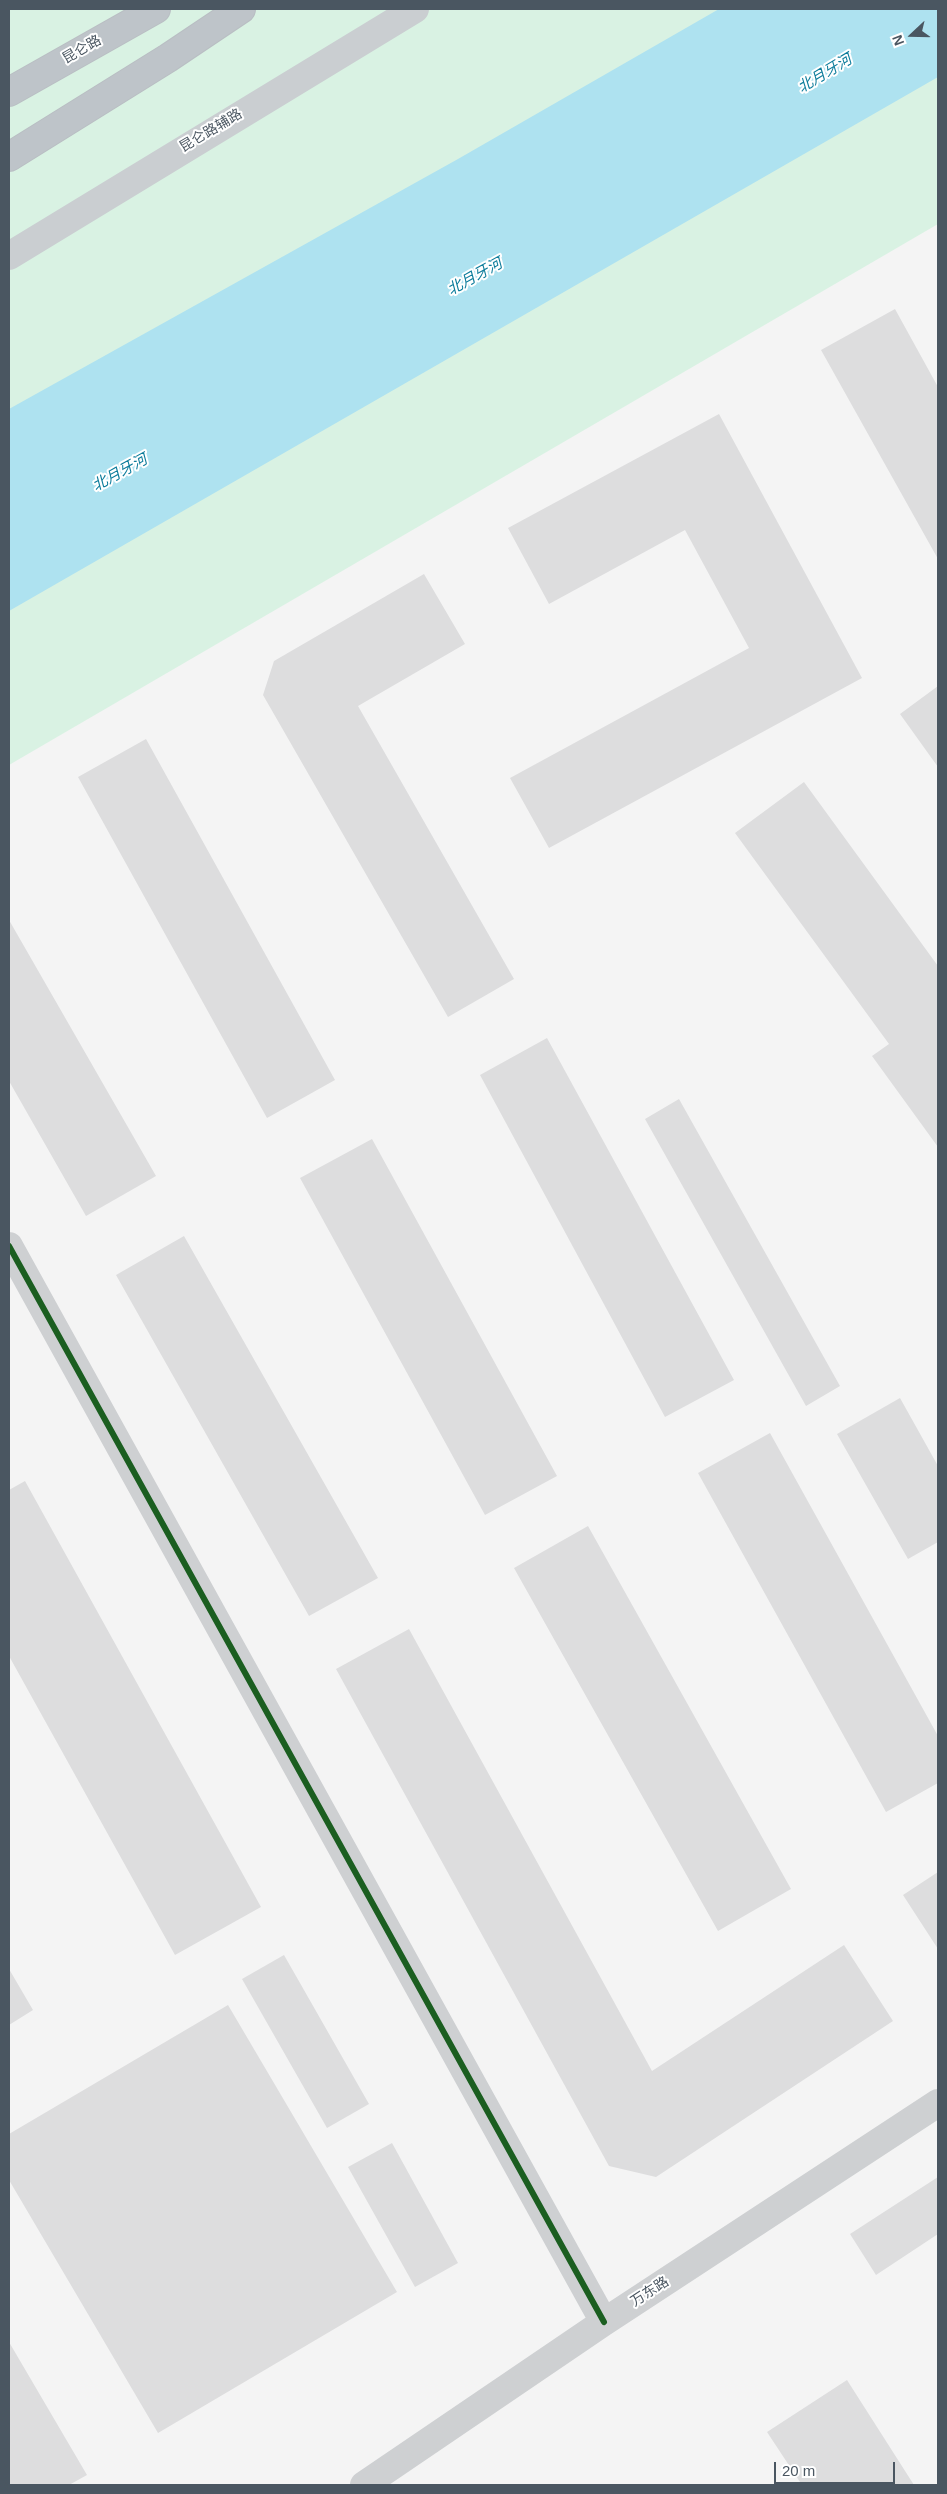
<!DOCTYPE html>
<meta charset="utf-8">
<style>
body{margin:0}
#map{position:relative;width:947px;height:2494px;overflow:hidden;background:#f4f4f4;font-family:Arial,sans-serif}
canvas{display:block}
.frame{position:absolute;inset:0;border:10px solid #4a5661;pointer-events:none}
.north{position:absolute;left:887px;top:10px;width:50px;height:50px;-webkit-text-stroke:4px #fff;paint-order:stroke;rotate:249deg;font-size:14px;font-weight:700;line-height:20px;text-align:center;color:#4a5661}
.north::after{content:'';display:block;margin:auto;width:18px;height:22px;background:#4a5661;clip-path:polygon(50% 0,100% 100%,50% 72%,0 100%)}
.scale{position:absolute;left:774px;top:2462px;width:121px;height:22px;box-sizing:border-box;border:2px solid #4a5661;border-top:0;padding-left:6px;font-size:15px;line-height:18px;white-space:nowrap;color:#4a5661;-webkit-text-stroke:4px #fff;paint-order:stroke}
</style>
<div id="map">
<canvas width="947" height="2494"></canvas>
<div class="frame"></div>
<div class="north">N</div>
<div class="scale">20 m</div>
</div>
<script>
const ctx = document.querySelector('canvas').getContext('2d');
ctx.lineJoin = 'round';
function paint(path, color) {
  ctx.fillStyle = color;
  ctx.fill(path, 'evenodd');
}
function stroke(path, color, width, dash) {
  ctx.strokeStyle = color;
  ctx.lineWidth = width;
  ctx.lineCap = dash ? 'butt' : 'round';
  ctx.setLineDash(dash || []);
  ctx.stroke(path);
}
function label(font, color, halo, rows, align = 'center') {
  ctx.font = font + ' Arial,"Noto Sans SC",sans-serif';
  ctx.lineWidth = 4;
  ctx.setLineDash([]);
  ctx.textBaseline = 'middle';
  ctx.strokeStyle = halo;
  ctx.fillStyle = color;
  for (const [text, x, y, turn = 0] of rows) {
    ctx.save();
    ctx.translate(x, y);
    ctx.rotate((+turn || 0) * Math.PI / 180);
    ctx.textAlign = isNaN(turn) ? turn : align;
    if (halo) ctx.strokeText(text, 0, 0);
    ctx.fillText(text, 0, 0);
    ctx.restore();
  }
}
paint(new Path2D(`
 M9,9h929v215l-929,541z`), '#d9f2e3');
paint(new Path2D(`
 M719,9h219v68l-929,534v-202l449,-250z`), '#aee2f0');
paint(new Path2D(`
 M895,309l43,78v172l-117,-209z
 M719,414l143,264 -313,170 -39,-70 239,-130 -64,-118 -136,74 -41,-76z
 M424,574l41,70 -107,62 156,273 -66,38 -185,-322 11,-34z
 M938,686v81l-38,-53z
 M146,739l189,341 -68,38 -189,-341z
 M804,782l134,184v181l-66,-91 17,-12 -154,-211z
 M9,920l147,256 -70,40 -77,-135z
 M547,1038l187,342 -69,37 -185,-342z
 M679,1099l161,287 -34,20 -161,-287z
 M372,1139l185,337 -72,39 -185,-337z
 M184,1236l194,342 -69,38 -193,-341z
 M900,1398l38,68v76l-30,17 -71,-125z
 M770,1433l168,303v47l-52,29 -188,-339z
 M25,1481l236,426 -86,48 -166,-299v-166z
 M588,1526l203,363 -73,42 -204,-363z
 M409,1629l243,442 192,-126 49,76 -237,156 -47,-11 -273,-497z
 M938,1872v77l-35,-54z
 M284,1955l85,149 -42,24 -85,-149z
 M9,1969l24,41 -24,15z
 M228,2005l169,287 -239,141 -149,-253v-46z
 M392,2143l66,120 -43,24 -67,-120z
 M938,2177v57l-62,41 -26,-41z
 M9,2342l78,133 -18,10h-60z
 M847,2380l67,105h-112l-35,-53z`), '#ddddde');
const highway = new Path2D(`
 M9,92l147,-83
 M9,157l159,-99 73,-49`);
stroke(highway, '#b9bec3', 30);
stroke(new Path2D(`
 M9,1246l595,1076
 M364,2485l240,-163 334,-219`), '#ced0d2', 28);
stroke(new Path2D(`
 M9,256l406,-247`), '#caced1', 28);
stroke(highway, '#bec4c9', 28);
stroke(new Path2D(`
 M9,1246l595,1076`), '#1b5e20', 6);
label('14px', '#4a5661', '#fff', [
 ["昆仑路",82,50,-30],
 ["昆仑路辅路",211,131,-31],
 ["万东路",650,2292,-33]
]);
label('italic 15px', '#0c7c9b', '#fff', [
 ["北月牙河",825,74,-31],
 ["北月牙河",475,277,-29],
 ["北月牙河",120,473,-29]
]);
</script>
